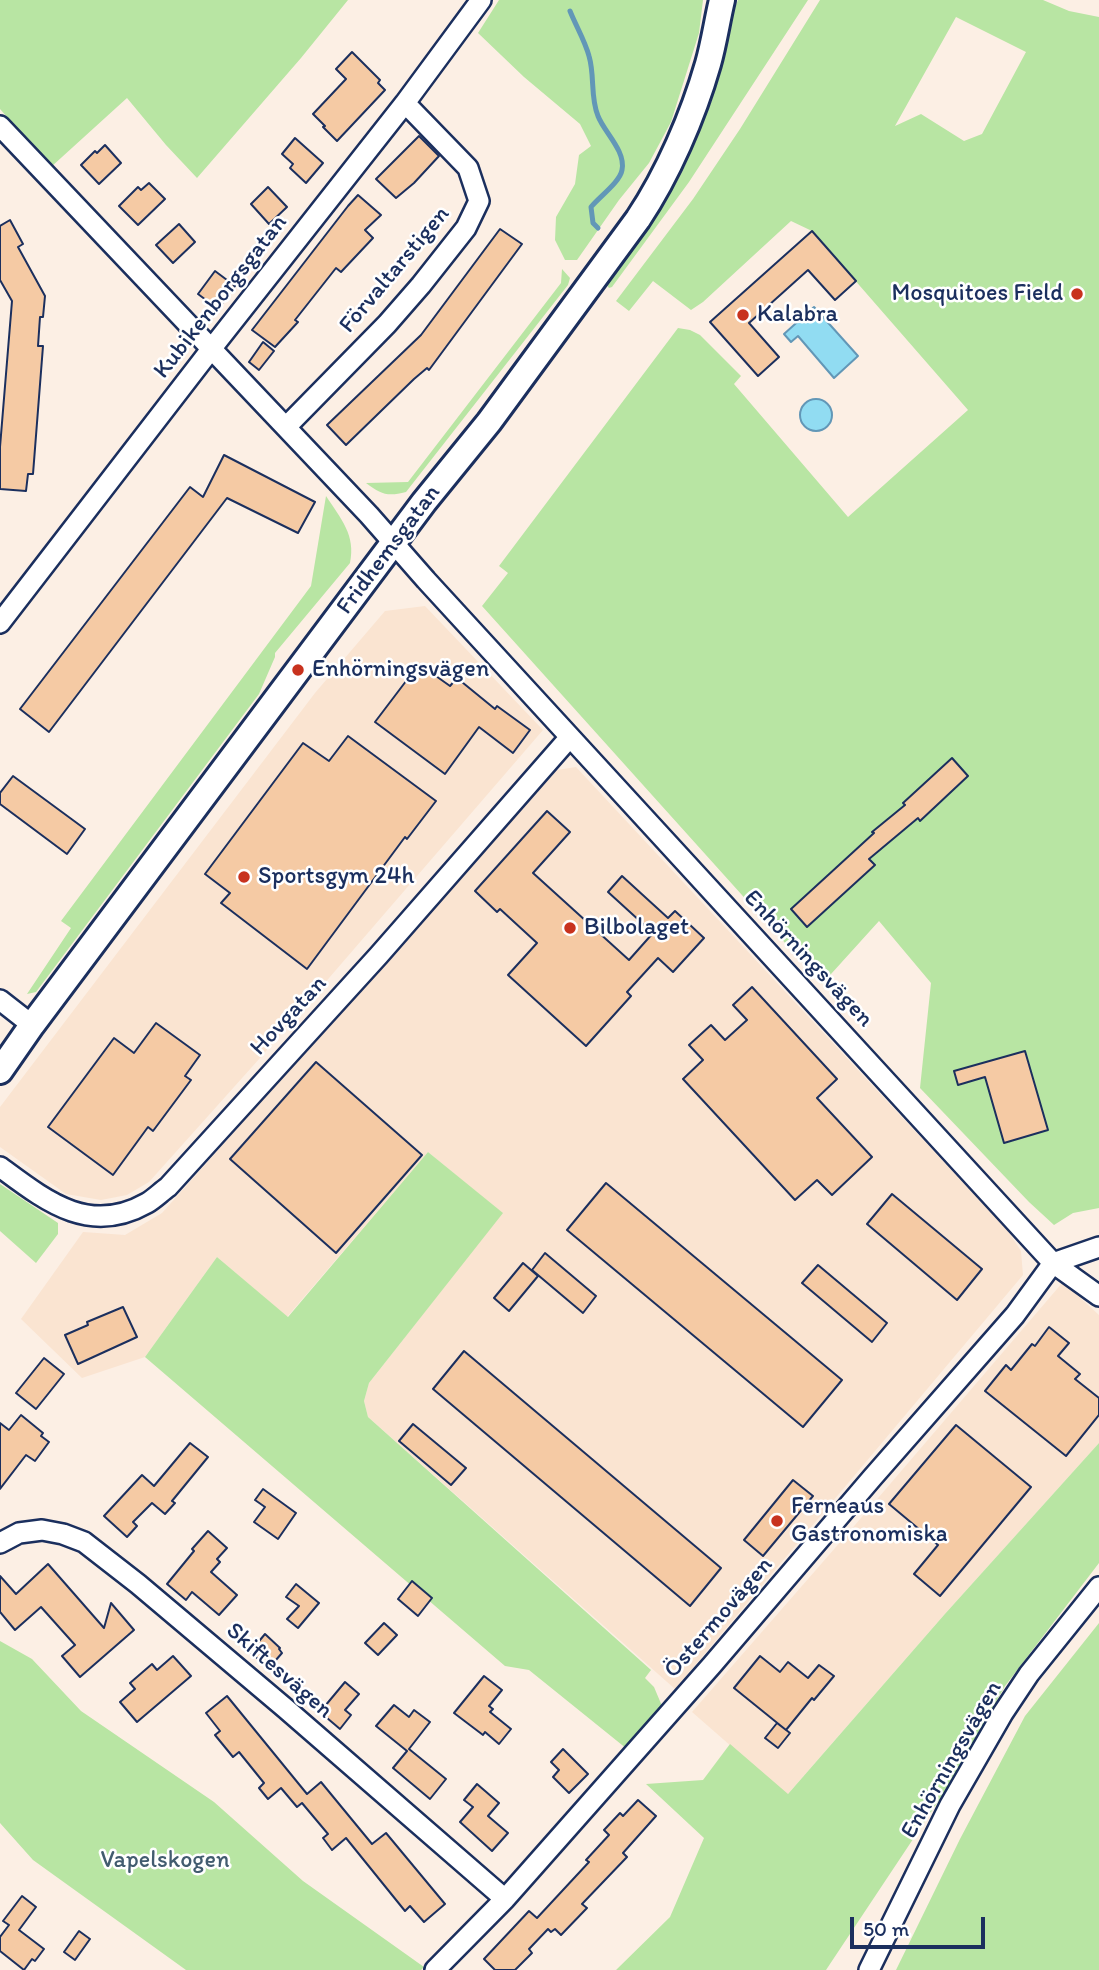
<!DOCTYPE html>
<meta charset="utf-8">
<style>
body{margin:0}
#map{position:relative;width:1099px;height:1970px;overflow:hidden;background:#fcefe4;font-family:Itim,sans-serif}
canvas{display:block}
.scale{position:absolute;left:850px;top:1917px;width:135px;height:32px;box-sizing:border-box;border:4px solid #1b2f5e;border-top:0;padding-left:9px;font-size:21px;line-height:24px;white-space:nowrap;color:#1b2f5e;-webkit-text-stroke:5px #fff;paint-order:stroke}
</style>
<div id="map">
<canvas width="1099" height="1970"></canvas>
<div class="scale">50 m</div>
</div>
<script>
const ctx = document.querySelector('canvas').getContext('2d');
ctx.lineJoin = 'round';
function paint(path, color) {
  ctx.fillStyle = color;
  ctx.fill(path, 'evenodd');
}
function stroke(path, color, width, dash) {
  ctx.strokeStyle = color;
  ctx.lineWidth = width;
  ctx.lineCap = dash ? 'butt' : 'round';
  ctx.setLineDash(dash || []);
  ctx.stroke(path);
}
function label(font, color, halo, rows, align = 'center') {
  ctx.font = font + ' Itim,sans-serif';
  ctx.lineWidth = 5;
  ctx.setLineDash([]);
  ctx.textBaseline = 'middle';
  ctx.strokeStyle = halo;
  ctx.fillStyle = color;
  for (const [text, x, y, turn = 0] of rows) {
    ctx.save();
    ctx.translate(x, y);
    ctx.rotate((+turn || 0) * Math.PI / 180);
    ctx.textAlign = isNaN(turn) ? turn : align;
    if (halo) ctx.strokeText(text, 0, 0);
    ctx.fillText(text, 0, 0);
    ctx.restore();
  }
}
paint(new Path2D(`
 M425,606l118,124 -283,328 -111,124 -22,13 -26,5 -35,-6 -66,-47v-40l315,-414 70,-82z
 M576,767l432,464 13,20 2,24 -348,414 -307,-272 -4,-16 5,-18 133,-170 -74,-61 -141,165 -70,-60 -72,100 -63,21 -61,-59 62,-87 42,3 37,-22 395,-443z
 M1063,1282l36,33v128l-155,172 -157,180 -95,-83 157,-180z`), '#fae4d1');
paint(new Path2D(`
 M0,0h348l-47,58 -104,120 -31,-33 -39,-47 -76,69 -51,-58z
 M499,0h204l-4,33 -28,89 -22,41 -30,37 -42,60h-12l-10,-20 1,-23 19,-33 4,-29 12,-9 -11,-22 -56,-47 -46,-44z
 M738,0h70l-119,182 -77,105 -3,1 -3,-4 51,-68 26,-46 29,-70 20,-85z
 M820,0h223l26,11 30,6v1191l-26,5 -19,12 -25,-23 -109,-114 11,-105 -52,-62 -57,63 -340,-378 26,-33 -9,-7 179,-238 12,2 10,5 41,41 -7,8 114,133 120,-107 -156,-179 -21,-10 -88,81 -12,8 -38,-29 -24,30 -13,-10 77,-102 47,-70zM956,17l70,35 -44,82 -18,7 -43,-27 -26,12z
 M562,269l8,9 -2,7 -162,207c-19,5 -25,2 -40,-9l42,-1 153,-199z
 M326,496c15,23 30,39 24,67l-75,90v4l-16,37 -223,298 -9,2 44,-66 -10,-7 250,-335z
 M428,1152l75,61 -134,170 -5,18 4,16 283,253 -6,8 9,9 8,19 -35,43 -98,-79 -24,-4 -360,-309 72,-100 71,60z
 M0,1184l58,39v11l-22,29 -36,-32z
 M1099,1443v120l-94,123 -60,105 -119,179h-210l54,-53 34,-79 -58,-54 57,-4 27,-36 58,50 156,-179z
 M1099,1623v347h-203l64,-131 65,-123z
 M0,1641l32,18 49,52 133,91 89,79 121,86 -3,3h-235l-153,-110 -33,-37z`), '#b8e5a3');
const water = new Path2D(`
 M814,307l44,49 -24,22 -36,-42 -7,6 -7,-8z
 M800 415a16 16 0 1 1 32 0a16 16 0 1 1-32 0Z`);
paint(water, '#91dcf2');
stroke(water, '#6297b7', 2);
stroke(new Path2D(`
 M570,11c6,15 15,30 19,45 6,20 1,41 9,60 6,16 28,35 24,54 -2,12 -23,27 -31,37l2,16 5,5`), '#6297b7', 5);
const building = new Path2D(`
 M352,52l28,28 -2,3 7,7 -48,51 -14,-14 2,-1 -12,-12 33,-35 -10,-10z
 M419,136l20,20 -25,27 -18,15 -20,-19z
 M295,138l28,25 -17,20 -16,-15 3,-4 -11,-10z
 M105,145l16,18 -22,21 -18,-19 14,-14 2,2z
 M149,183l16,16 -27,26 -19,-19 19,-19 3,3z
 M268,187l19,20 -18,17 -18,-20z
 M358,195l23,20 -16,15 8,8 -32,34 -5,-4 -41,52 3,2 -23,25 -23,-17 96,-124z
 M10,220l13,24 -5,3 27,49 -2,21h-3l-2,29h5l-10,128h-5l-2,17 -26,-2v-42l12,-146 -12,-21v-54z
 M179,224l16,18 -22,21 -17,-18z
 M500,229l22,15 -93,126 -2,-2 -13,11 -68,66 -19,-20 94,-90z
 M812,231l44,50 -21,19 -27,-30 -59,53 30,34 -21,19 -48,-54z
 M215,271l20,15 -17,23 -20,-15z
 M263,342l11,9 -15,19 -10,-8z
 M224,455l91,47 -17,31 -71,-35 -178,234 -29,-23 170,-222 13,10z
 M419,664l31,22 7,-8 38,31 2,-3 33,24 -17,23 -34,-26 -34,47 -70,-52z
 M348,736l88,65 -29,38 -2,-2 -98,132 -86,-66 9,-10 -25,-19 98,-131 26,18z
 M952,758l16,18 -48,45 -2,-3 -49,41 6,6 -68,62 -16,-18 83,-76 -2,-1 33,-27 -2,-2z
 M13,776l72,53 -18,25 -67,-50v-11z
 M547,811l23,21 -37,41 96,87 24,-27 -45,-41 14,-16 46,42 7,-7 29,27 -31,34 -15,-14 -31,34 4,4 -45,50 -78,-71 29,-32 -37,-34 -3,3 -22,-21z
 M752,987l85,92 -20,19 55,59 -40,38 -15,-15 -22,20 -112,-121 20,-19 -14,-15 22,-20 14,15 22,-20 -14,-15z
 M156,1023l44,32 -15,21 6,4 -38,51 -5,-4 -35,48 -65,-48 66,-89 20,15z
 M1025,1051l23,79 -44,13 -19,-66 -27,8 -4,-14z
 M316,1062l106,93 -86,98 -106,-94z
 M606,1183l236,197 -39,47 -236,-197z
 M892,1194l90,75 -25,31 -90,-76z
 M545,1253l51,43 -13,17 -51,-43z
 M523,1263l15,13 -29,35 -15,-13z
 M818,1265l69,58 -15,19 -70,-59z
 M123,1307l14,30 -59,27 -13,-29 23,-10 -1,-3z
 M1049,1327l20,16 -11,13 22,18 -5,5 24,19v17l-33,41 -81,-65 21,-26 5,5 21,-26 3,2z
 M464,1351l257,217 -31,38 -257,-217z
 M44,1358l20,16 -28,35 -20,-16z
 M21,1415l22,18 -2,3 8,6 -14,19 -9,-6 -26,34v-66l9,7z
 M413,1424l53,44 -15,17 -52,-44z
 M956,1425l75,62 -91,109 -26,-22 24,-29 -49,-41z
 M190,1443l18,14 -36,44 3,2 -10,11 -13,-11 -19,19 4,4 -10,11 -23,-21 38,-41 12,11z
 M793,1480l20,16 -50,60 -19,-16z
 M263,1489l33,24 -18,26 -24,-17 11,-15 -10,-7z
 M208,1531l19,17 -10,11 3,3 -9,10 26,23 -18,20 -27,-23 -6,8 -19,-16 27,-33 -2,-2z
 M48,1564l56,64 7,-25 23,27 -54,47 -18,-21 13,-11 -34,-38 -26,23 -15,-18v-36l16,18z
 M412,1581l20,17 -14,18 -20,-17z
 M296,1584l23,19 -21,25 -11,-9 12,-13 -13,-9z
 M384,1623l13,12 -19,20 -13,-12z
 M265,1634l15,14 -1,1 3,4 -13,15 -19,-16z
 M173,1656l18,20 -54,46 -17,-20 15,-13 -5,-6 22,-19 5,6z
 M760,1656l20,16 8,-10 20,16 11,-13 15,11 -20,24 -2,-2 -26,32 -52,-42z
 M484,1676l18,14 -13,16 4,3 -3,3 21,17 -12,15 -14,-12 -2,3 -29,-22z
 M345,1682l14,12 -14,16 6,5 -11,14 -20,-17z
 M227,1696l80,98 14,-12 51,62 14,-11 59,71 -21,18 -14,-16 -5,5 -59,-73 -14,12 -9,-12 5,-4 -26,-31 -5,4 -16,-19 -13,11 -9,-11 5,-5 -25,-31 -6,5 -18,-22 5,-4 -14,-18z
 M394,1705l15,12 5,-7 16,12 -21,27 37,30 -16,20 -37,-31 14,-17 -31,-25z
 M777,1723l13,10 -12,15 -13,-10z
 M563,1749l25,25 -19,19 -16,-16 6,-7 -8,-8z
 M477,1784l22,19 -11,13 20,17 -16,18 -32,-29 13,-15 -9,-7z
 M638,1800l18,16 -33,37 4,4 -45,47 5,4 -26,27 -6,-6 -4,3 -3,-3 -19,20 3,4 -17,17h-20l-11,-11 45,-48 8,7 52,-56 -3,-2 23,-25 -5,-5 16,-17 3,3z
 M22,1896l14,11 -17,23 25,19 -9,12 -3,-2 -8,11 -24,-19v-14l9,-12 -6,-4z
 M79,1931l11,8 -15,21 -11,-8z`);
paint(building, '#f5caa4');
stroke(building, '#1b2f5e', 2);
const minor = new Path2D(`
 M0,126l369,389 57,65 627,683 46,33
 M286,427l101,-103 34,-39 45,-57 13,-27 -11,-33 -63,-65
 M0,623l212,-275 193,-245 76,-103
 M0,1000l32,25
 M0,1167c46,34 89,69 147,36 7,-4 14,-11 21,-16l211,-232 191,-218
 M0,1543l19,-10 23,-3 21,4 21,8 54,42 147,124 220,191
 M435,1970l70,-71 207,-234 160,-187 143,-163 38,-52 46,-16
 M869,1970l81,-165 53,-92 26,-39 70,-87`);
const tertiary = new Path2D(`
 M0,1071l32,-46 392,-523 65,-80 149,-203c30,-45 55,-103 70,-155 6,-21 9,-43 14,-64`);
stroke(minor, '#1b2f5e', 24);
stroke(tertiary, '#1b2f5e', 30);
stroke(minor, '#fff', 19);
stroke(tertiary, '#fff', 24);
for (const [x, y, r, color] of [
 [1077,294,7,"#c8321e"],
 [743,315,7,"#c8321e"],
 [298,670,7,"#c8321e"],
 [244,877,7,"#c8321e"],
 [570,928,7,"#c8321e"],
 [777,1521,7,"#c8321e"]
]) {
  const dot = new Path2D();
  dot.arc(x, y, r, 0, 2 * Math.PI);
  ctx.fillStyle = color;
  ctx.fill(dot);
  stroke(dot, '#fff', 2.5);
}
label('24px', '#1b2f5e', '#fff', [
 ["Förvaltarstigen",395,270,-50],
 ["Kubikenborgsgatan",221,297,-52],
 ["Fridhemsgatan",389,550,-53],
 ["Enhörningsvägen",808,959,47],
 ["Hovgatan",289,1016,-47],
 ["Östermovägen",719,1618,-49],
 ["Skiftesvägen",279,1671,41],
 ["Enhörningsvägen",952,1760,-60]
]);
label('24px', '#1b2f5e', '#fff', [
 ["Mosquitoes Field",1063,294,"right"],
 ["Kalabra",757,315],
 ["Enhörningsvägen",312,670],
 ["Sportsgym 24h",258,877],
 ["Bilbolaget",584,928],
 ["Ferneaus",791,1507],
 ["Gastronomiska",791,1535]
], 'left');
label('24px', '#425c6f', '#fff', [
 ["Vapelskogen",165,1861]
]);
</script>
